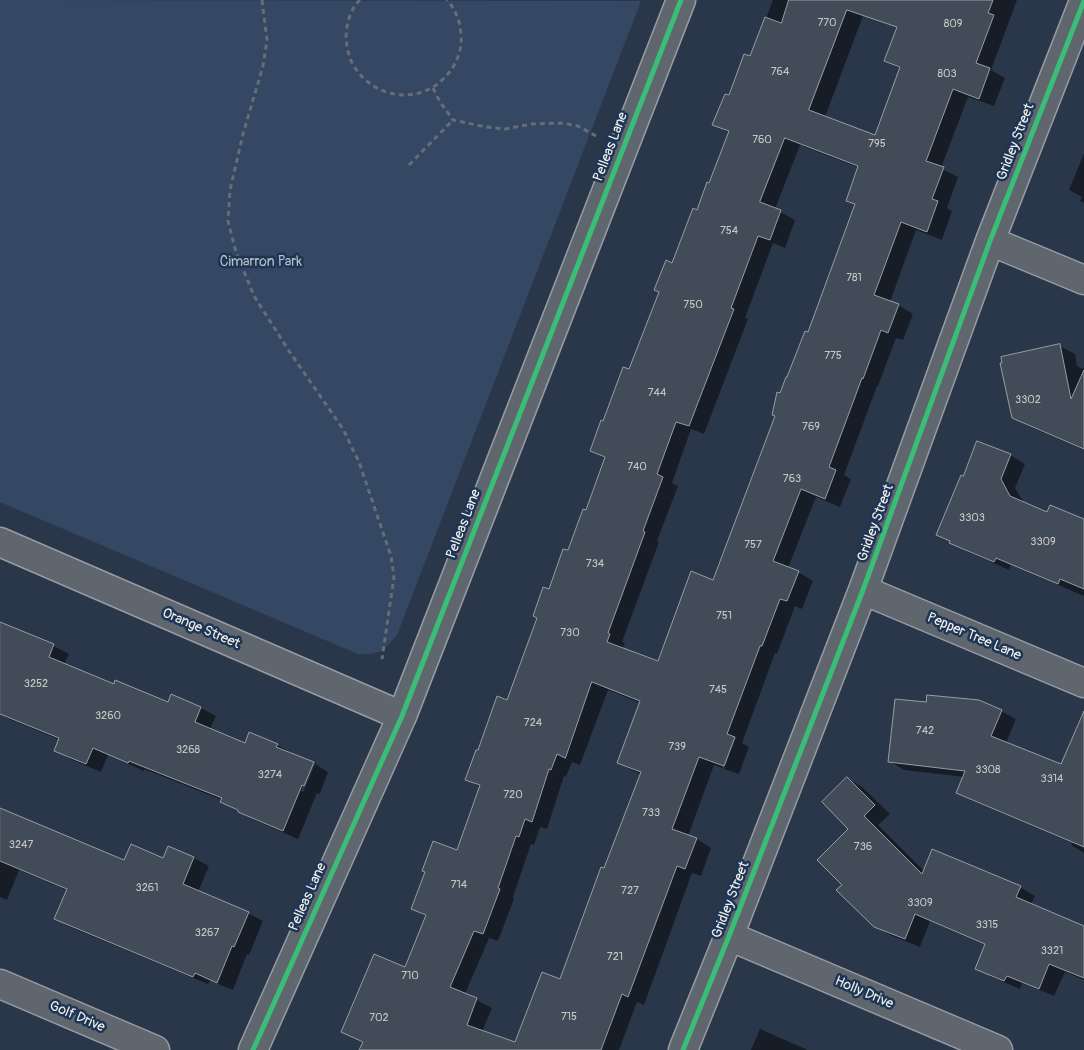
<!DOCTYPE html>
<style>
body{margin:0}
canvas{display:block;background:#2a374a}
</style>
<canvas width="1084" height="1050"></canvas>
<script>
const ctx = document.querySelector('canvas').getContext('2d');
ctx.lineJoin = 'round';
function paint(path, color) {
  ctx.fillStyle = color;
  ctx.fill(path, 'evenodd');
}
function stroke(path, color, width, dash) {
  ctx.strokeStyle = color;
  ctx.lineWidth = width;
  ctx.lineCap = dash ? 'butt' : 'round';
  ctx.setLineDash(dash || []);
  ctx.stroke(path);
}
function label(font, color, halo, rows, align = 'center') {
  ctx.font = font + ' Pangolin,sans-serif';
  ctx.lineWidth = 5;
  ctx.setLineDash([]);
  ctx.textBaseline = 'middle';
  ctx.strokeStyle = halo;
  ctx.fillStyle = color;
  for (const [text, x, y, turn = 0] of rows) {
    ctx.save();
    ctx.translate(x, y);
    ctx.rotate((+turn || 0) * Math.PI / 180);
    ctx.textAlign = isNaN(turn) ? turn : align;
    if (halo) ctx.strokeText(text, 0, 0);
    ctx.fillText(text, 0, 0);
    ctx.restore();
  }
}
paint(new Path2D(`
 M0,0l641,1 -244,634c-14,16 -16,20 -39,19l-358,-152z`), '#344763');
paint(new Path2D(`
 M773,0h96l-44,117 51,19 25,-67 -16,-9 23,-60h109l-26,70 14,8 -11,28 -26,-9 -27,71 17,9 -11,31 5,3 -10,29 -26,-10 -26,72 8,3 15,9 -10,26 -7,-2 -18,48h-1l-33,89 7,4 -11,28 -24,-10 -28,71 10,4 15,9 -11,28 -7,-3 -18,48 -2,-1 -33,90 7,4 -10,27 -15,-5 12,-32h-3l-11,31 -8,-3 -26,71 9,3 14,9 -10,28 -9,-3 -48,132 -7,-3 -18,48h-259l3,-7 -21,-11 63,-63 22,-52 -15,-9 46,-56 22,-65 -13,-8 11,-27 30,-50 41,-112 38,-78 19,-53 -15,-8 13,-28 25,-52 44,-107 37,-79 19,-52 -15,-9 37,-66zM800,145l59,23 -12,32 9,5 -47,129 -28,61 -5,21 -62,166 -56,81 -36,-14 3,-6 -3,-1 37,-100 -2,-1 21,-55 -6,-3 19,-54 13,5 44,-115 -3,-1 28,-75 12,5 10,-28 -20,-11zM608,690l32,13 -22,59 15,9 8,3 -80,207 -46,63 -33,-12 10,-24 -15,-8 -12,-6 24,-56 9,3 16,-42 -1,-2 18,-53 3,1 6,-18 7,2 17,-53 2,1 6,-15 8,3z
 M1084,153v50l-4,-2 2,-4 -13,-7z
 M1060,346l15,8 2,12 7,3v81l-56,-24 -15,-9z
 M1010,455l15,9 -10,24 9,15 23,11 37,6v76l-73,-31 -2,5 -43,-19 -28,-17 26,-57z
 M0,623l54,23 15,8 -5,11 50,21 54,18 4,-8 29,12 15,8 -6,13 35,15 32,1 15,8v1l20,9 -11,28 2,1 12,-28 13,8 -8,22 -3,-1 -19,46 -44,-19 -32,-18v-2l-78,-31v2l-36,-16 -7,17 -31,-13 -15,-9 5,-10 -53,-22 -7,-4z
 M1001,711l15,8 -10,24 56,23 22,-19v106l-13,-8 1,-2 -99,-42 -15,-8 6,-16 -60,-7 -15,-9z
 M847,778l15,9 28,27 -12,11 46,46 96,16 15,9 -4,9 53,22v53l-19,-8 -11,24 -32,-13 -2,6 -28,-12 -15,-9 9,-23 -56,-24 -10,26 -30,-12 -16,-9 -30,-41 6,-56z
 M0,809l125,53 38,-3 5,-12 26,11 15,8 -11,26 50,21 15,8 -14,34 -2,-1 -14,36 -23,-9 -2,3 -138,-57 -15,-9 12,-28 -48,-20 -12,30 -7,-3z
 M760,1029l48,21h-57z`), '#0007');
const building = new Path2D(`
 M789,0h204l-5,13 6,2 -18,48 14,5 -11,31 -26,-10 -27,72 18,6 -12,32 6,2 -11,31 -26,-10 -27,73 25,9 -11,29 -7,-3 -18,49 -1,-1 -33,89 7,3 -11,29 -24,-10 -28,72 26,10 -12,30 -7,-2 -18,47h-2l-33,88 8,3 -11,29 -25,-9 -27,72 25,9 -12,31 -8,-3 -49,131 -6,-3 -21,56h-242l4,-8 -22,-10 33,-78 31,13 21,-52 -15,-6 14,-37 -3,-1 11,-30 24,9 23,-65 -15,-5 11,-30h2l19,-54 10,4 30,-82 -4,-2 10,-29 6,2 14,-40 5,1 15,-41 3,1 19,-53 -15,-6 11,-31 2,1 20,-54 6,2 30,-77 -5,-2 12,-30 6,3 21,-55 4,2 10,-28 2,1 20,-52 -17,-6 13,-31 4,1 15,-41 6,2 15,-39 16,6zM847,10l50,17 -13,34 16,6 -25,68 -66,-25zM785,138l73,28 -12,35 9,3 -47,128 -3,-1 -18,46h-1l-6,16 -3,-1 -5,23 3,1 -62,164 -22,-9 -33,90 -51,-19 3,-8 -2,-1 37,-101 -2,-1 20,-54 -6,-3 19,-52 13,4 45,-117 -3,-1 27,-72 12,4 11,-30 -21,-8zM592,682l48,19 -23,62 24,9 -37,96 -3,-1 -41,112 -18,-7 -27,70 -48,-17 10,-27 -27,-11 24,-56 9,3 17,-45 -2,-1 18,-52 3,1 6,-18 7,3 17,-53 2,1 6,-16 8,4z
 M1060,344l11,55 13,-29v79l-72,-31 -12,-55h2l-1,-6z
 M977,441l34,13 -10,25 9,17 37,16 3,-7 34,14v70l-24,-10 -2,5 -62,-26 -2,4 -45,-19 1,-2 -14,-6 25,-60 2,1z
 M0,622l54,22 -5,13 65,27 1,-4 53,22 3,-8 30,13 -6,15 50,21 4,-11 29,12 -2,3 38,15 -10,24 -2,-1 -19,46 -45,-19v-2l-18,-8 2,-4 -93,-37 -1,2 -35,-15 -7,16 -32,-13 5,-13 -59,-24z
 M927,695l52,5 23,10 -11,26 70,28 23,-53v136l-128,-54 9,-22 -77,-9 7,-63 31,3z
 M847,777l28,28 -11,11 58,58 10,-25 89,37 -5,11 68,29v52l-35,-14 -10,25 -32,-13 -3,5 -29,-12 10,-25 -70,-30 -10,25 -31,-12 -38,-37 6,-5 -25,-25 31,-31 -26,-27z
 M0,808l124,52 7,-16 32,14 5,-12 26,11 -11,27 66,28 -15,35 -2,-1 -15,37 -22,-10 -2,4 -139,-58 13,-30 -67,-28z`);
paint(building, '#424c59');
stroke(building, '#979ca3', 1);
const minor = new Path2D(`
 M990,241l94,39
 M0,542l402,174
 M863,590l221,93
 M729,936l269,114
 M0,984l155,66
 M253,1050l149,-334 279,-716
 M683,1050l46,-114 134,-346 127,-349 94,-240`);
stroke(minor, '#979ca3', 31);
stroke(new Path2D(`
 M262,0l5,40 -4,26 -20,68 -13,56 -2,31 8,31 18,44 35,55 54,78 16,33 32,94 3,21 -12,82
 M360,0c-11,10 -16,31 -13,46 1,5 2,10 4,15 21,41 76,47 102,6 6,-10 9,-21 8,-32 -1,-14 -5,-25 -14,-35
 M433,88l7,14 13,18 33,7 19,2 27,-5 30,-1 16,3 18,10
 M409,165l44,-45`), '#666d76', 3, [5, 4]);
stroke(minor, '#60666e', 28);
stroke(new Path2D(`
 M253,1050l149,-334 279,-716
 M683,1050l46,-114 134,-346 127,-349 94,-240`), '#3abd76', 5);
label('11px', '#c8c8c4', null, [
 ["770",827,23],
 ["809",953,24],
 ["764",780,72],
 ["803",947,74],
 ["760",762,140],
 ["795",877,144],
 ["754",729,231],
 ["781",854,278],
 ["750",693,305],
 ["775",833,356],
 ["744",657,393],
 ["3302",1028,400],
 ["769",811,427],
 ["740",637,467],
 ["763",792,479],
 ["3303",972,518],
 ["3309",1043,542],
 ["757",753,545],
 ["734",595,564],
 ["751",724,616],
 ["730",570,633],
 ["3252",36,684],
 ["745",718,690],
 ["3260",108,716],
 ["724",533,723],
 ["742",925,731],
 ["739",677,747],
 ["3268",188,750],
 ["3308",988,770],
 ["3274",270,775],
 ["3314",1052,779],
 ["720",513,795],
 ["733",651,813],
 ["3247",21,845],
 ["736",863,847],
 ["714",459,885],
 ["3261",147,888],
 ["727",630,891],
 ["3309",920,903],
 ["3315",987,925],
 ["3267",207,933],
 ["3321",1052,951],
 ["721",615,957],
 ["710",410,976],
 ["715",569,1017],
 ["702",379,1018]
]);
label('14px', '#f4f1e8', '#1d3557', [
 ["Gridley Street",1016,142,-69],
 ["Pelleas Lane",611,147,-69],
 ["Gridley Street",876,523,-70],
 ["Pelleas Lane",464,524,-69],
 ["Orange Street",201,629,23],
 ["Pepper Tree Lane",974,637,23],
 ["Pelleas Lane",308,897,-66],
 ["Gridley Street",731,900,-69],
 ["Holly Drive",864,993,23],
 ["Golf Drive",77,1017,23]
]);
label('14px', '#bbbfc1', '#1d3557', [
 ["Cimarron Park",261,262]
]);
</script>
